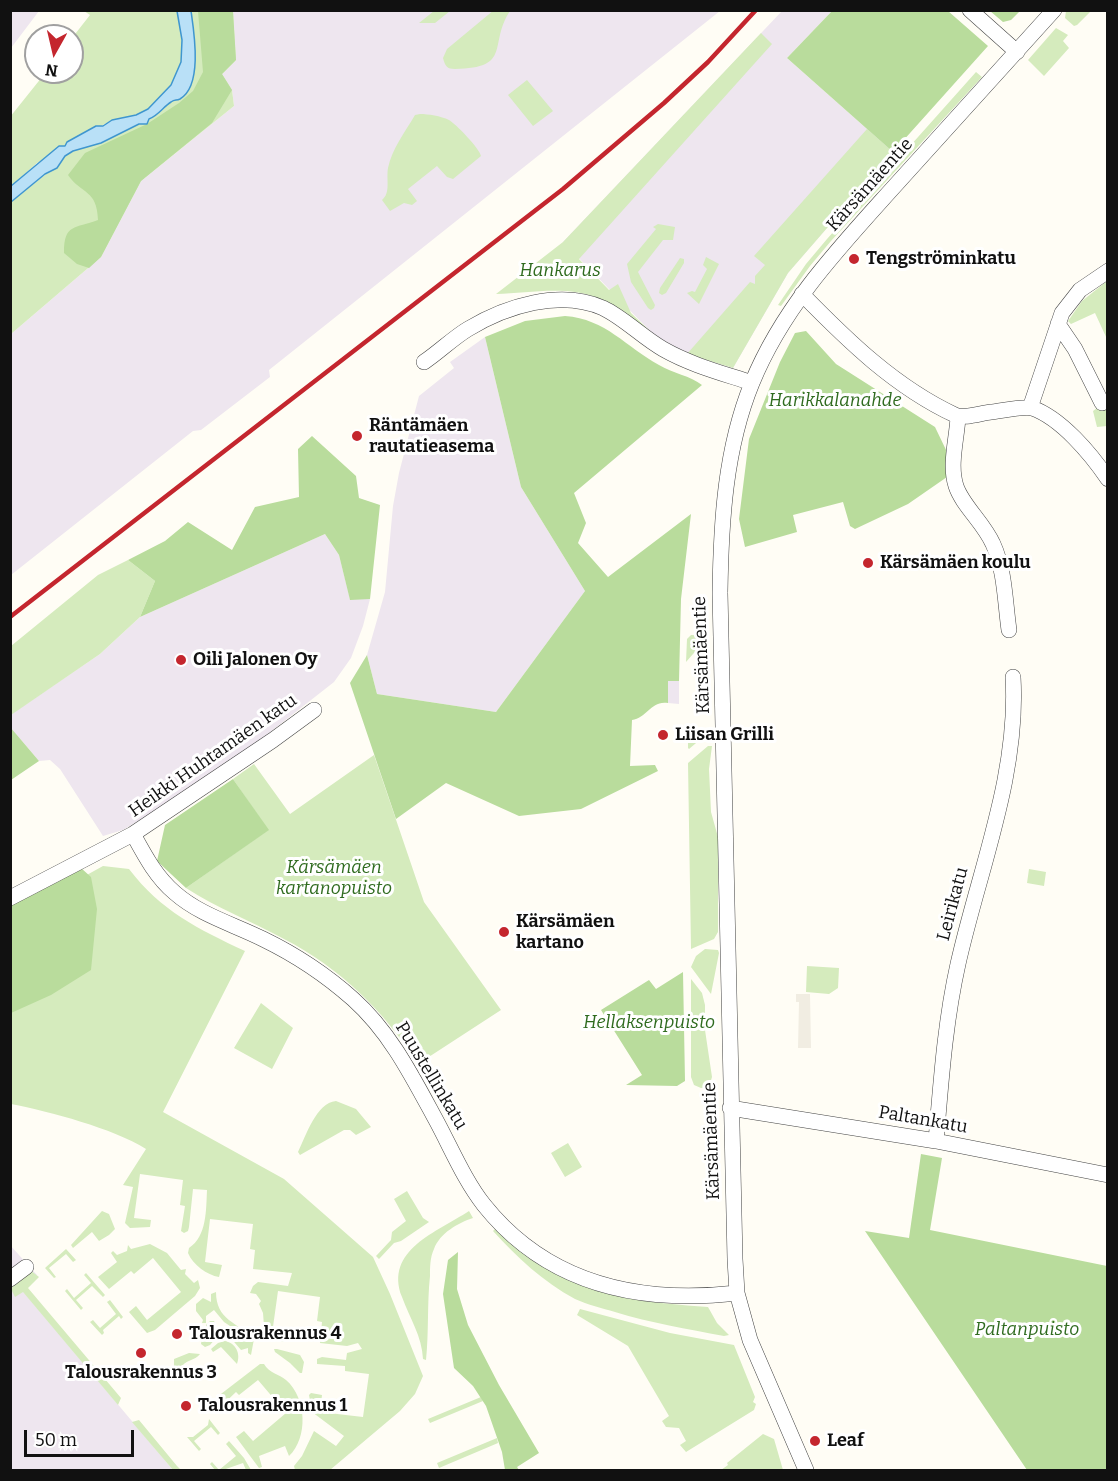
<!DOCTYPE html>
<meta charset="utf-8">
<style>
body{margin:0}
#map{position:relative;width:1118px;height:1481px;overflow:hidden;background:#fffdf5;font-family:Bitter,serif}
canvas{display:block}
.frame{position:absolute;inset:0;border:12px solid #111;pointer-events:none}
.north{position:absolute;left:24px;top:24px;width:60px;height:60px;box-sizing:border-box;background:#fff;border:2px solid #a0a0a0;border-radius:50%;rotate:188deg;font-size:16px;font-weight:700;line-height:24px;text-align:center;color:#111}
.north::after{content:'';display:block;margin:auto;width:21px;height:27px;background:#c4262e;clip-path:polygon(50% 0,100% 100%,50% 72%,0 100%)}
.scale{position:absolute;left:24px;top:1430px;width:110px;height:27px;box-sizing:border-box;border:3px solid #111;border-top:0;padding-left:8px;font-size:18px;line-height:21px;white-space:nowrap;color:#111;-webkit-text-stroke:4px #fff;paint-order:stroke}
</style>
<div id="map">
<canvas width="1118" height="1481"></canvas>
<div class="frame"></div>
<div class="north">N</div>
<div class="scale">50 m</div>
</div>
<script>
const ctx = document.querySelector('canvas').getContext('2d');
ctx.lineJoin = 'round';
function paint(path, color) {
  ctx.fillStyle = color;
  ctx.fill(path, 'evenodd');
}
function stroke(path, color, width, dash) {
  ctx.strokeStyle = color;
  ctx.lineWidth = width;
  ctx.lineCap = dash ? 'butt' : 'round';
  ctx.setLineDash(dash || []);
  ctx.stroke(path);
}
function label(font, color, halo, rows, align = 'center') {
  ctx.font = font + ' Bitter,serif';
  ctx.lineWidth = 6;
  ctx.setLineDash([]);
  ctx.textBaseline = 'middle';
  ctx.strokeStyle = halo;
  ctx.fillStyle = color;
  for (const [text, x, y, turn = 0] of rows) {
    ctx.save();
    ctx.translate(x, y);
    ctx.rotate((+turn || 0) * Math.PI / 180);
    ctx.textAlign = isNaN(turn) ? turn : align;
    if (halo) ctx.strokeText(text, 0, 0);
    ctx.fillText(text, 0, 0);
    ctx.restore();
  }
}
paint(new Path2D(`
 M11,10l28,1 -28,37 -1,-37z
 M233,11h487l-451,359 1,7 -69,53 -8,1 -182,144v-241l90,-77 40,-76 93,-75 -2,-16 -10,-16 14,-14z
 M782,11h50l-45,47 106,94 -105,121 -55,95 -53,-16 -30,-21 -87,-89z
 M485,337l36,150 64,104 -89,121 -119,-18 -10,-39 18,-63 8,-86 6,-33 20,-77 35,-28 -4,-6z
 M325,534l14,21 11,44h20l-7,27 -12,32 -17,24 -79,62 -87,59 -45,27 -20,6 -43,-67 -10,-9 -11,1 -28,-33 -1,-13 90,-61 40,-37z
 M668,681h11v23l-11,-1z
 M10,1245l27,30 -16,14 152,181h-162z`), '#eee6ef');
paint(new Path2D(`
 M494,10l16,1c-22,33 3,57 -55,58 -8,0 -10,-3 -12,-11l4,-9z
 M84,11h93l5,29 -1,22 -10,23 -23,24 -12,6 -24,5 -47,26 -28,17 -26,23 -1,-69 36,-45h26v-34l18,-23z
 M191,11h42l3,49 -14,14 10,16 2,16 -93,75 -40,76 -90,77v-132l35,-28 11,-6 8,-12 8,-5 28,-8 38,-19h5l21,-16 29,-35 1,-23z
 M434,11h16l-15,12h-16z
 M1066,11v-1l25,1 -14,14 -3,1 -9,-8z
 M1056,28l12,7 -5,6 6,7 -25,28 -16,-16z
 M761,33l11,11 -193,215 30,31 9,-6 13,29 19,18c-17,-11 -33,-26 -52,-33 -31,-13 -69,-5 -102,-4l67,-52z
 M976,72l6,5 -151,164 -21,25 -29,40 -3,-1 28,-41 21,-25z
 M527,80l26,31 -20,15 -25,-31z
 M420,114c8,0 21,2 29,6 7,4 31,29 32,36l-28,23 -6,-2 -10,-11 -29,23 9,12 -5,4 -8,-2 -14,8 -8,-11c9,-7 4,-21 6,-32 4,-19 17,-36 27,-53z
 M867,129l26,23 -105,121 -55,95 -46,-14 63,-72 5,2v-8l10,-11 -11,-9z
 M658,224l17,3 -2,13h-10l-25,32 17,33 -1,3 -3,2 -3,-2 -17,-26 -4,-18 29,-35 -3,-2z
 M706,257l13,7 -20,40 -12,-11 5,-2 3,1 12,-23 -4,-4z
 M680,258l4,1v4l-18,30 -4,2 -3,-2 1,-5z
 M1107,281v58l-12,-26 -24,11 -3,-3 14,-20z
 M1097,408h10v18l-10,1 -4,-16z
 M128,560l27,21 -15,36 -40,37 -89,61v-69l87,-71z
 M691,635h13l3,3 -21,24 1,-23z
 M688,731l14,7 -13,11 -1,-1z
 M708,746h4l-3,23 2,43 7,25v95l-4,7 -23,10 -3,-186z
 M374,755l50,147 77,108 -83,54c-34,-53 -78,-96 -134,-125 -33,-18 -67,-31 -98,-51l82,-58 -35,-51 21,-15 36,50z
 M103,866l26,3c32,42 69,60 116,82l-82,161 121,67 89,78 17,37 33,82 -8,18 -15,17 -70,59h-35l-1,-4 8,-10 12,-25 22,15 8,-10 -32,-24 -3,-17 2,-2 11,2 -2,17 43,5 6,-43 -24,-3v-5l-28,-2v-5l5,-2 24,3 1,-7 15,-4 -4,-6 -11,3 -27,-3 2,-21 -5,-1 3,-24 -42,-6 -6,43 16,3 -1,5 -22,-3 -2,-26 -4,-9 2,-3 -5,-7 -6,-1 3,-7 5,-4 30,4 4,-13 -39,-4 2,-19 -5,-1 3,-25 -43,-5 -5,43 17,3 -3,12c-12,-2 -26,-12 -31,-24l1,-5c18,-12 17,-38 18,-58l-14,-1 -4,38 -1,4 -4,2 -3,-2 4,-25 -5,-1 3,-25 -43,-6 -6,44 17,2 -1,7 -20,1 -5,-5 8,-36 -10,-2 23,-36c-34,-21 -95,-37 -135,-45v-192l27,-10z
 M1029,869l17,3 -2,14 -17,-3z
 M705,949l13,1 1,3 -8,41 -20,-27 5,-11z
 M807,966l32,2 -1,20 -9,6 -23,-2z
 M691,979l11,14 3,12v25l7,47 -3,10 -8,1 -7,-3 -3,-8z
 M261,1003l32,25 -21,41 -38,-21z
 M336,1101l20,8 15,18 -15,8 -6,-5h-6l-44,25 -2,-3c8,-16 18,-49 38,-51z
 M568,1143l14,24 -17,10 -14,-24z
 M407,1191l16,27 6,4 -28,19 -7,2 -15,16 -3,-3 15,-16 1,-8 14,-11 -12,-22z
 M102,1211l7,3 6,15 -6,6 -10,6 -7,-9 -19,16 -2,-3z
 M469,1211l4,7c-15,5 -33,15 -39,31 -4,8 -4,19 -4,27 -3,28 -1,56 -4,84l-3,-1c-1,-23 -13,-40 -21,-62 -18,-47 35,-65 67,-86z
 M495,1229h4c16,15 32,30 51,41 48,29 103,33 158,37l9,16 12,12 -5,1c-37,-7 -73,-13 -109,-24 -13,-4 -27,-7 -40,-13 -32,-17 -58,-42 -82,-68z
 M150,1244l17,9 14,17 5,-1 -1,5 9,9 4,-3 2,8 -5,8 -40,34 -8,3 -18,-21 7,-6 11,14 34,-28 -28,-34 -19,16 -3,-3 -22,18 -11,-12 19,-15 -6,-9 2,-2 4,4 10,-4 1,-6 3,4z
 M66,1249l10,11 -3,2 -7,-8 -17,14 7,9 -2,1 -9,-10z
 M30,1270l9,7 -11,11 93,110 -3,7 -95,-113 -8,5 -4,-8 4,-6z
 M86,1273l19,22 -2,2 -11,-11 -16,14 7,8 -2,2 -16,-19 2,-2 7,9 17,-15 -7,-8z
 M216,1292c0,28 21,30 38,47l-3,16 -3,-2v-5l-7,2 -12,-14 7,-6 -12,-8 -10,-12 -8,6v7h-4l1,-3 -7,-9v-7l7,-6 8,4v-8z
 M110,1300l13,17 -2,2 -2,-3 -16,14 1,3 -2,2 -12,-13 3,-2 7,8 16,-14 -9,-12z
 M580,1309l90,24 64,12 21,52 -2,5 3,2 -2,6 -68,42 -6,-7 6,-4 -7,-13 -13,-1 -4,-6 7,-5 -41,-70 -51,-31z
 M210,1321h4l2,4 -2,9 2,4 -6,7 -5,2 -4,-3 1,-7 5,-6 -1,-6z
 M225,1341c11,2 16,13 12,23l-16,-17 -8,5 -2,-3 7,-6z
 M277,1349l23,6 4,7 -2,11h-2l-10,-10 -15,-11 -1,-3z
 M189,1353l11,1c-5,7 -15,5 -20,15l-6,-1v-9z
 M260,1364h4c5,9 15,10 22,16 21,18 22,58 3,76l-4,-10 -26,10 3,11 -3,1 -23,-31 8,-6 9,10 33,-28 -28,-33 -19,15 -3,-3 -20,19 -3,-7 4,-7z
 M481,1397l2,4 -53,22 -2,-4z
 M209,1419l11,14 -2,2 -7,-8 -17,14 7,8 -2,2 -12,-14h6l15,-12z
 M139,1420l38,46 4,4h-8l-41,-48z
 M763,1434l11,5 9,31h-62l7,-5 -1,-2z
 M497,1438l1,5 -59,25 -2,-5z
 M229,1441l15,17 7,12h-5l-3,-7 -20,7h-8l-5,-6 2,-2 7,8 17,-14 -10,-12z`), '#d5ebbd');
paint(new Path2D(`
 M198,11h35l3,49 -14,14 10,16 -20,33 -71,58 -40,76 -12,11 -12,-4 -13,-11c0,-30 11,-24 34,-33 -1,-31 -16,-25 -30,-45l17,-22 62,-29 32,-21 14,-12 10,-19z
 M832,11h116l40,35 -95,106 -106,-94z
 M990,11h30l-9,9 -8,2z
 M565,316c41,3 61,31 94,49 13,8 32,11 43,20l-128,108 12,30 -8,20 30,34 83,-63 -10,85 -2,82h-11v22c-17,-3 -21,15 -36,17l-2,46 25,-1 3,6 -77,38 -62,7 -73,-33 -50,36 -46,-136 17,-28 10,39 119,18 89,-121 -64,-104 -36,-150 40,-16z
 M806,331l30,33 99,63 12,25v25l-39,27 -53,25 -5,-3 -7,-24 -50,13 4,17 -52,15 -6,-28 10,-80 31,-77 15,-29z
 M312,436l44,40 3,22 21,7 -10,94 -20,1 -11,-45 -14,-21 -185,83 15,-36 -27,-21 37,-19 23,-19 44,28 23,-43 44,-10 -1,-48z
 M11,728l28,33 -28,19h-1z
 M233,779l36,51 -83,58 -29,-27 8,-36z
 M81,868l10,9 6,32 -6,61 -40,25 -40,18v-112z
 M683,972l2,109 -8,5 -51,-1 16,-10 -41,-65 48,-30 7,9z
 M921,1154l21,4 -12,72 177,36v204h-80l-162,-239 44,7z
 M458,1252l-1,37 11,36 31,60 40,68 -22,14 2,3h-14l-3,-18 -16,-46 -13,-20 -19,-18 -11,-74 5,-34z`), '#b9dc9c');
paint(new Path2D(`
 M796,994h14l1,54h-13l1,-46h-3z`), '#f1ede2');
const water = new Path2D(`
 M177,11h14c3,21 12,75 -11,88 -4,2 -5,0 -9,3 -8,5 -12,13 -22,17l-2,5h-8l-38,19 -28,8 -8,5 -8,12 -12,6 -34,28v-16l48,-40h6l2,-4 29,-16h7l9,-6 24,-5 12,-6 23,-24 10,-23 1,-22z`);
paint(water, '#b9e0f7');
stroke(water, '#3f96cf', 1.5);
const minor = new Path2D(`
 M970,10l47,42
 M802,294c46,47 93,93 153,121 9,4 26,-2 36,-3 9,-1 32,-6 41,-4 29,10 59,46 76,71
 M1058,324l17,25 27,54
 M424,362c15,-10 29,-24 44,-33 38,-23 92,-40 135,-21 21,10 39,29 60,41 28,16 59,24 89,34
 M1030,408l32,-95 18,-23 28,-19
 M958,417c-1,21 -9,48 -2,69 6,19 28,37 37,58 12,26 12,58 16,86
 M133,834l140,-94 41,-30
 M10,898l123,-64c12,22 23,43 42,59 25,22 58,31 88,46 33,16 63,36 90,60 38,34 60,79 84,123 15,28 28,59 47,83 64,80 156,99 253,88
 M730,1108l206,33 172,34
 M936,1141c5,-59 9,-119 22,-177 21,-94 61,-189 55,-287
 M10,1279l16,-12
 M806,1470l-56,-130 -13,-47 -2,-34 -15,-666c1,-71 5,-144 32,-210 31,-76 86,-134 140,-194 54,-60 108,-119 162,-179`);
stroke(minor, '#444', 16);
stroke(minor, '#fff', 15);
stroke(new Path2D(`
 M10,617l553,-428 101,-86 44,-41 48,-52`), '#c4262e', 4.5);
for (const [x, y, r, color] of [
 [854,259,6,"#c4262e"],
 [357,436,6,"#c4262e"],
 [868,563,6,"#c4262e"],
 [181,660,6,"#c4262e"],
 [663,735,6,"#c4262e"],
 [504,932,6,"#c4262e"],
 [177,1334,6,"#c4262e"],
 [141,1353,6,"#c4262e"],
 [186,1406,6,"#c4262e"],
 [815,1441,6,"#c4262e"]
]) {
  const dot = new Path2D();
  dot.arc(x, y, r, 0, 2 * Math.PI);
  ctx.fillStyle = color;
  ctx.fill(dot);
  stroke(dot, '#fff', 2);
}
label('18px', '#111', '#fff', [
 ["Kärsämäentie",870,185,-48],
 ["Kärsämäentie",702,655,-92],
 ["Heikki Huhtamäen katu",213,756,-35],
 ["Leirikatu",953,904,-75],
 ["Puustellinkatu",431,1076,59],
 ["Paltankatu",923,1120,10],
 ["Kärsämäentie",712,1141,-92]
]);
label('bold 18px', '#111', '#fff', [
 ["Tengströminkatu",866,259],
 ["Räntämäen",369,426],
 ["rautatieasema",369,447],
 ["Kärsämäen koulu",880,563],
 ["Oili Jalonen Oy",193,660],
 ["Liisan Grilli",675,735],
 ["Kärsämäen",516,922],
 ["kartano",516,943],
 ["Talousrakennus 4",189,1334],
 ["Talousrakennus 3",141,1373,"center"],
 ["Talousrakennus 1",198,1406],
 ["Leaf",827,1441]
], 'left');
label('italic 18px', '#2f6b1f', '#fff', [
 ["Hankarus",560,271],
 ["Harikkalanahde",835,401],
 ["Kärsämäen",334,868],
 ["kartanopuisto",334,889],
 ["Hellaksenpuisto",649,1023],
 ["Paltanpuisto",1027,1330]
]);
</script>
